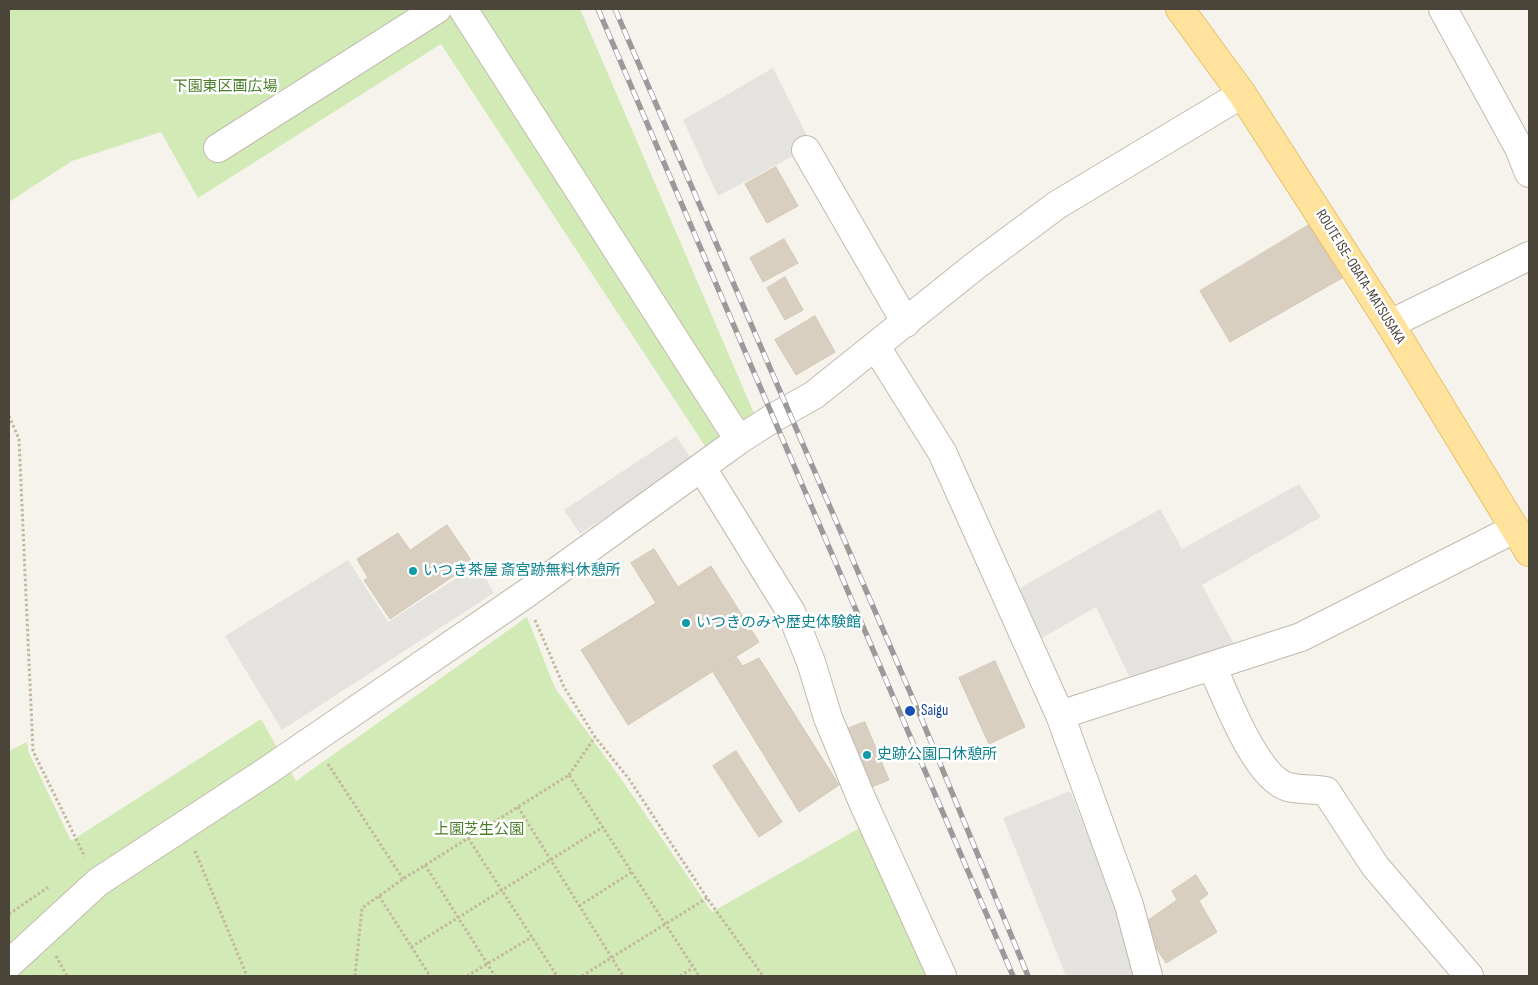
<!DOCTYPE html>
<meta charset="utf-8">
<style>
body{margin:0}
#map{position:relative;width:1538px;height:985px;overflow:hidden;background:#f6f3ec;font-family:"Sofia Sans Condensed",sans-serif}
canvas{display:block}
.frame{position:absolute;inset:0;border:10px solid #4b4439;pointer-events:none}
</style>
<div id="map">
<canvas width="1538" height="985"></canvas>
<div class="frame"></div>
</div>
<script>
const ctx = document.querySelector('canvas').getContext('2d');
ctx.lineJoin = 'round';
function paint(path, color) {
  ctx.fillStyle = color;
  ctx.fill(path, 'evenodd');
}
function stroke(path, color, width, dash) {
  ctx.strokeStyle = color;
  ctx.lineWidth = width;
  ctx.lineCap = dash ? 'butt' : 'round';
  ctx.setLineDash(dash || []);
  ctx.stroke(path);
}
function label(font, color, halo, rows, align = 'center') {
  ctx.font = font + ' "Sofia Sans Condensed","Noto Sans JP",sans-serif';
  ctx.lineWidth = 5;
  ctx.setLineDash([]);
  ctx.textBaseline = 'middle';
  ctx.strokeStyle = halo;
  ctx.fillStyle = color;
  for (const [text, x, y, turn = 0] of rows) {
    ctx.save();
    ctx.translate(x, y);
    ctx.rotate((+turn || 0) * Math.PI / 180);
    ctx.textAlign = isNaN(turn) ? turn : align;
    if (halo) ctx.strokeText(text, 0, 0);
    ctx.fillText(text, 0, 0);
    ctx.restore();
  }
}
paint(new Path2D(`
 M9,9h571l176,409 -47,34 -268,-408 -243,154 -37,-66 -89,29 -63,41z
 M527,617l28,71 67,92 90,132 153,-87 68,151h-924v-225l18,-9 2,11 42,88 190,-122 35,62z`), '#d2eab5');
paint(new Path2D(`
 M773,68l39,78 -94,50 -35,-76z
 M676,436l16,24 -112,74 -16,-24z
 M1299,484l22,33 -119,68 32,59 -104,34 -34,-71 -61,35 -24,-49 149,-84 22,40z
 M348,560l40,62 90,-58 16,29 -212,137 -57,-94z
 M1070,791l51,125 15,60h-70l-63,-158z`), '#e5e3e0');
const building = new Path2D(`
 M776,167l22,39 -31,17 -22,-39z
 M1309,225l33,53 -112,64 -30,-51z
 M784,239l14,24 -35,19 -13,-24z
 M785,277l18,33 -18,10 -18,-32z
 M815,316l20,36 -39,23 -21,-35z
 M447,525l26,38 -83,56 -26,-39 4,-2 -11,-19 41,-26 12,17z
 M654,549l24,38 33,-21 48,76 -131,83 -47,-75 75,-47 -25,-40z
 M736,657l7,9 16,-8 80,127 -40,27 -86,-140z
 M995,661l30,66 -36,17 -30,-66z
 M865,722l24,58 -20,8 -25,-58z
 M736,751l46,71 -23,15 -46,-71z
 M1196,875l12,19 -9,7 18,31 -51,31 -25,-38 36,-25 -5,-9z`);
paint(building, '#d8cfc1');
stroke(building, '#d3c7b4', 1);
const minor = new Path2D(`
 M463,9l276,431
 M1443,9l76,139 10,25
 M218,148l219,-139
 M806,150l100,173
 M1390,324l139,-68
 M876,347l66,105 118,263 69,190 19,71
 M702,468l89,144 20,50 17,56 34,82 80,176
 M1212,666c13,29 44,112 76,121 11,3 26,2 38,4l49,75 94,110
 M1060,715l241,-78 213,-108
 M9,964l89,-82 169,-111 260,-178 212,-153 34,-22 41,-23 161,-129 82,-61 185,-111`);
const major = new Path2D(`
 M1180,9l62,85 148,230 139,228`);
stroke(minor, '#c2bbae', 30);
stroke(major, '#e6c16a', 30);
stroke(new Path2D(`
 M9,416l10,23 14,312 52,106
 M535,620l29,67 31,50 34,42 78,119 56,78
 M328,764l75,115
 M569,775l26,-38
 M518,807l105,169
 M468,838l89,138
 M195,851l52,125
 M425,865l70,111
 M379,896l51,80
 M579,906l53,-34
 M9,914l41,-28
 M411,947l192,-120
 M56,956l11,20
 M355,976l7,-68 41,-29 166,-104 130,201
 M467,976l65,-39
 M582,976l125,-78
 M680,976l13,-8`), '#c4b79f', 3, [2.5, 2.5]);
stroke(minor, '#fff', 28);
stroke(major, '#ffe39c', 28);
const rail = new Path2D(`
 M598,9l415,967
 M615,9l307,711 106,256`);
stroke(rail, '#9a9a9a', 5.5);
stroke(rail, '#fff', 4, [11]);
for (const [x, y, r, color] of [
 [413,571,5,"#0f9aa8"],
 [686,623,5,"#0f9aa8"],
 [910,711,6,"#1a4fb4"],
 [867,755,5,"#0f9aa8"]
]) {
  const dot = new Path2D();
  dot.arc(x, y, r, 0, 2 * Math.PI);
  ctx.fillStyle = color;
  ctx.fill(dot);
  stroke(dot, '#fff', 2);
}
label('15px', '#4a7f2a', '#fff', [
 ["下園東区画広場",225,87],
 ["上園芝生公園",479,830]
]);
label('15px', '#4b4439', '#fff', [
 ["ROUTE ISE-OBATA-MATSUSAKA",1360,277,58]
]);
label('15px', '#0d838f', '#fff', [
 ["いつき茶屋 斎宮跡無料休憩所",423,571],
 ["いつきのみや歴史体験館",696,623],
 ["史跡公園口休憩所",877,755]
], 'left');
label('15px', '#164399', '#fff', [
 ["Saigu",921,711]
], 'left');
</script>
